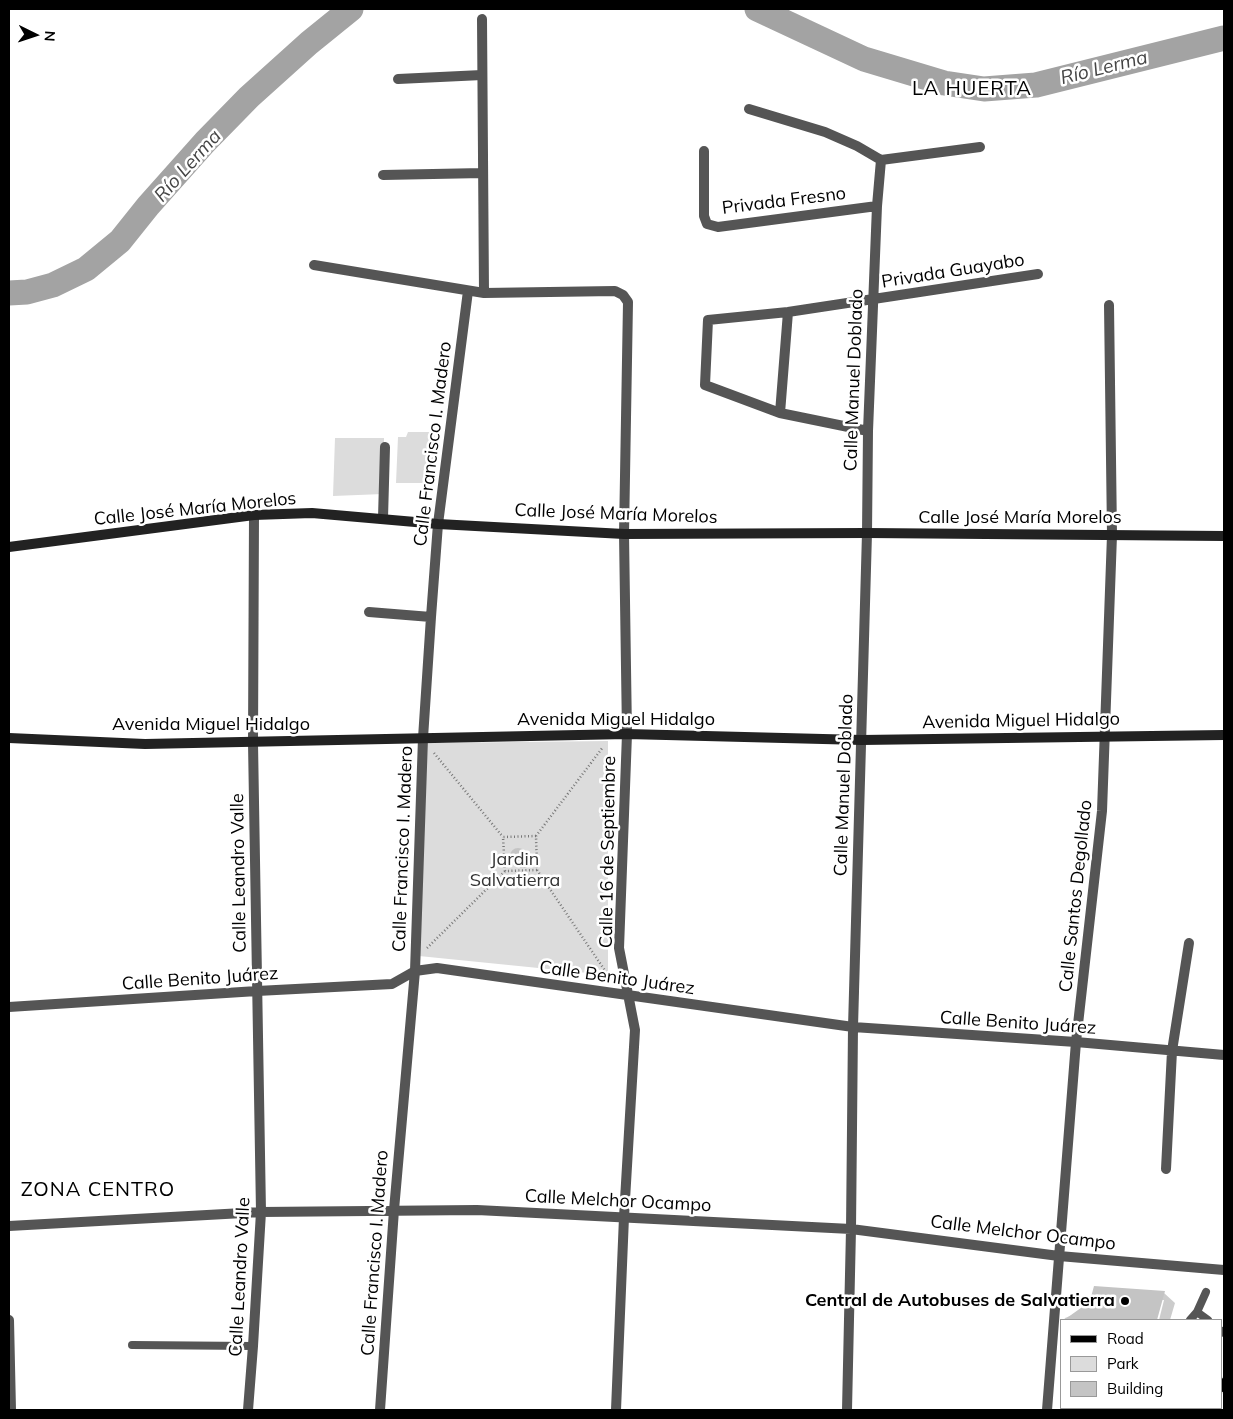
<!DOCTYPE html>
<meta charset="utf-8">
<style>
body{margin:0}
#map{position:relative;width:1233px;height:1419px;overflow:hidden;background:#fff;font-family:Mulish,sans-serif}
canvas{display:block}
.frame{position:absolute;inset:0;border:10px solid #000;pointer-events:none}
.legend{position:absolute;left:1060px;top:1319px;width:162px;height:90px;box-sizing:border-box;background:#fff;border:1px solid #999;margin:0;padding:6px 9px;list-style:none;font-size:15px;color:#000}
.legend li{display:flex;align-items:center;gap:10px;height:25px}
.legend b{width:25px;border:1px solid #999}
.north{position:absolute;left:10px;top:10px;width:50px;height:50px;-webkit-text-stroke:4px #fff;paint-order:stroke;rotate:94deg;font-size:14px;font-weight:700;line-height:20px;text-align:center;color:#000}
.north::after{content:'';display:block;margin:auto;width:18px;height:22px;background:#000;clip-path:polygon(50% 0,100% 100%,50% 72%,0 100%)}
</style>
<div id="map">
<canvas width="1233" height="1419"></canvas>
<div class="frame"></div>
<ul class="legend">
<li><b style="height:6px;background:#000"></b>Road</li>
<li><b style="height:14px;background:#dcdcdc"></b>Park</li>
<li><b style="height:14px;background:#c4c4c4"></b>Building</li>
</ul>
<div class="north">N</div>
</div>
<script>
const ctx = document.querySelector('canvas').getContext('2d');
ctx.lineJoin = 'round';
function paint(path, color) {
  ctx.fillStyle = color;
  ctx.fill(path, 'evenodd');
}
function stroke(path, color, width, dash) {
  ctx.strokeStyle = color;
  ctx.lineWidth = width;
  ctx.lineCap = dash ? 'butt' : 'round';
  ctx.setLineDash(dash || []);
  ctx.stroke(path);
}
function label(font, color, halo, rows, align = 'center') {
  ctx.font = font + ' Mulish,sans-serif';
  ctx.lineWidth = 5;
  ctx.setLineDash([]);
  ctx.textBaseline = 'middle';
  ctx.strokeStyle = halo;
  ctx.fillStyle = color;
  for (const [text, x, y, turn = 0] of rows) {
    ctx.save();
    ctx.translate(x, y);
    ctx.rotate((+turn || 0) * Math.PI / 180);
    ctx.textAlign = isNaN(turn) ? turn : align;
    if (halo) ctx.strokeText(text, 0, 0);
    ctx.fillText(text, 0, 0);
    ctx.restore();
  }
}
paint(new Path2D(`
 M408,432h27l-4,51h-35l2,-46h8z
 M335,438h49l-1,56 -50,2z
 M608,741v234l-189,-19 7,-213z`), '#dcdcdc');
paint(new Path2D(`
 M520,849l11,9 -2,7 -3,3h-5l-10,-9v-6l4,-3z
 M1164,1293l11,10 -5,17h-11l5,-20h-3l-5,20h-92l1,-2 10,-4z
 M1062,1385v23h31v2h-32z`), '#0003');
stroke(new Path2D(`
 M757,9l107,50 80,24 40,6 52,-4 188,-47
 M9,293l18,-1 26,-7 33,-16 34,-28 28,-35 57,-64 44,-45 60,-54 42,-34`), '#a3a3a3', 25);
paint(new Path2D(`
 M510 856a8 8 0 1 1 16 0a8 8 0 1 1-16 0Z
 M1094,1286l71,5 -8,29h-93l21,-15 6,-8z`), '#c4c4c4');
const primary = new Path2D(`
 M1222,1386l2,-2
 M1190,1410l3,-2`);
stroke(primary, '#dbdbdb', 15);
stroke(new Path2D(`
 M434,753l69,84
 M536,836l-33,1 2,34 32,-1 -1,-34 67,-89
 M537,870l71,105
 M427,948l78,-77`), '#777', 2.5, [1, 2.5]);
stroke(new Path2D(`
 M1197,1312l11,8
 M1190,1320l7,-8 9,-20
 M1222,1331l2,2
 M132,1345l121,1`), '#555', 8);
stroke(new Path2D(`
 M482,19l2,274
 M398,79l84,-4
 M749,109l76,23 32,14 24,14 99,-13
 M704,151v65l3,8 11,3 159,-21
 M383,175l100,-2
 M314,265l170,28 131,-2 8,4 5,7 -4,232 3,200 -8,214 16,82 -11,187 -8,193
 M780,413l8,-101
 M868,431l-88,-18 -75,-28 3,-65 80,-8 250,-38
 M383,518l2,-71
 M369,612l62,5
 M9,1007l248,-16 135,-7 23,-13 22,-3 416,59 223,15 148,13
 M1166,1169l6,-118 17,-108
 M9,1226l252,-14 216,-2 374,19 208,27 165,14
 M9,1320l2,90
 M248,1410l5,-64 8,-134 -8,-469 1,-228
 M380,1410l14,-200 21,-239 8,-233 8,-121 7,-93 30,-233
 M847,1410l4,-181 2,-202 14,-494 1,-102 9,-225 4,-46
 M1047,1410l29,-368 26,-231 10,-276 -3,-230`), '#555', 10);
stroke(new Path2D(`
 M9,547l245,-32 58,-2 126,11 186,10 243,-1 357,3
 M9,738l136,6 482,-10 235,6 362,-5`), '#222', 10);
stroke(primary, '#000', 12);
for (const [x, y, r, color] of [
 [1125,1301,5,"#000"]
]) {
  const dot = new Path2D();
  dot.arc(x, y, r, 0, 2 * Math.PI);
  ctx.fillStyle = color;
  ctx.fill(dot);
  stroke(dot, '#fff', 2);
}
label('18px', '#000', '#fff', [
 ["Privada Fresno",784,201,-7],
 ["Privada Guayabo",953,271,-9],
 ["Calle Manuel Doblado",854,380,-88],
 ["Calle Francisco I. Madero",433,444,-83],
 ["Calle José María Morelos",195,509,-6],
 ["Calle José María Morelos",616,514,2],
 ["Calle José María Morelos",1020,518],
 ["Avenida Miguel Hidalgo",616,720],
 ["Avenida Miguel Hidalgo",1021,721,-1],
 ["Avenida Miguel Hidalgo",211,725],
 ["Calle Manuel Doblado",844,785,-88],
 ["Calle Francisco I. Madero",403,849,-88],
 ["Calle 16 de Septiembre",608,852,-89],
 ["Calle Leandro Valle",239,873,-91],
 ["Calle Santos Degollado",1076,896,-84],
 ["Calle Benito Juárez",617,978,8],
 ["Calle Benito Juárez",200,979,-4],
 ["Calle Benito Juárez",1018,1023,4],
 ["Calle Melchor Ocampo",618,1201,3],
 ["Calle Melchor Ocampo",1023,1233,7],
 ["Calle Francisco I. Madero",375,1253,-86],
 ["Calle Leandro Valle",240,1277,-87]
]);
label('18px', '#333', '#fff', [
 ["Jardin",515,860],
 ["Salvatierra",515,881]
]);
label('bold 18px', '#000', '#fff', [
 ["Central de Autobuses de Salvatierra",1115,1301]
], 'right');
label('italic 19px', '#444', '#fff', [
 ["Río Lerma",1104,68,-14],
 ["Río Lerma",188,166,-48]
]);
ctx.letterSpacing = '1px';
label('20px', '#000', '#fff', [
 ["LA HUERTA",972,89],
 ["ZONA CENTRO",98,1190]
]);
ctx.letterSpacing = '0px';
</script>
